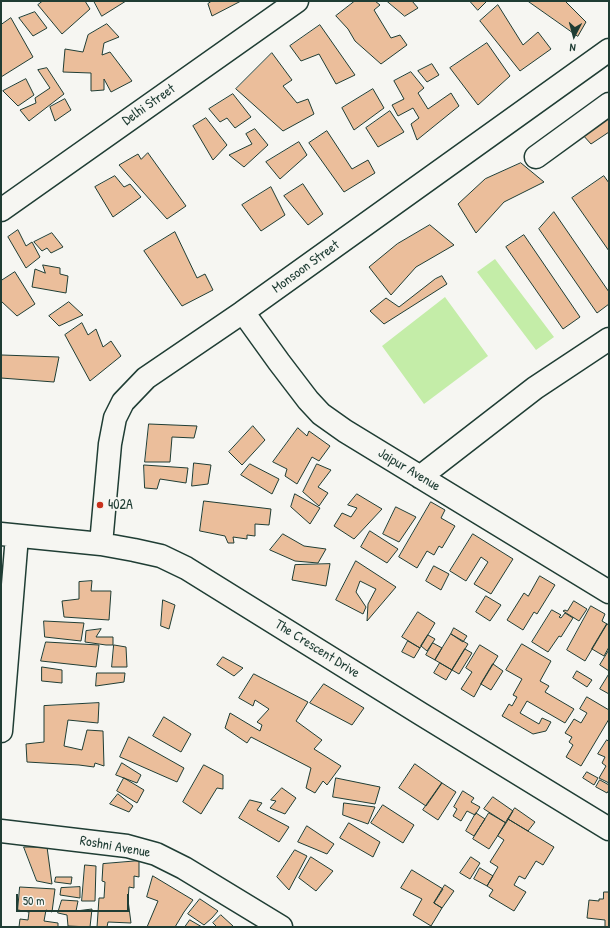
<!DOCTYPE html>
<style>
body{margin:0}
#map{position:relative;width:610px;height:928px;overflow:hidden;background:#f6f6f2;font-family:"Patrick Hand",sans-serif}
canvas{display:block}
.frame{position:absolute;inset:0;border:2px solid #1f3d34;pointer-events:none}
.north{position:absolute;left:554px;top:16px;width:40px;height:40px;-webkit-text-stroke:3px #f6f6f2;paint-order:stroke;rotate:186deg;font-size:11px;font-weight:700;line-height:16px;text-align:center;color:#1f3d34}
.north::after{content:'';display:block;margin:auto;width:14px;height:18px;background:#1f3d34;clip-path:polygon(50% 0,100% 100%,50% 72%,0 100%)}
.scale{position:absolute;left:16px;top:894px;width:113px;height:18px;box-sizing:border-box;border:2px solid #1f3d34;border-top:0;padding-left:5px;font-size:12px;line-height:14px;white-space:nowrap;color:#1f3d34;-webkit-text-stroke:3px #f6f6f2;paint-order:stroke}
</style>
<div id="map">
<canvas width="610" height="928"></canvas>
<div class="frame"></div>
<div class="north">N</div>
<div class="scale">50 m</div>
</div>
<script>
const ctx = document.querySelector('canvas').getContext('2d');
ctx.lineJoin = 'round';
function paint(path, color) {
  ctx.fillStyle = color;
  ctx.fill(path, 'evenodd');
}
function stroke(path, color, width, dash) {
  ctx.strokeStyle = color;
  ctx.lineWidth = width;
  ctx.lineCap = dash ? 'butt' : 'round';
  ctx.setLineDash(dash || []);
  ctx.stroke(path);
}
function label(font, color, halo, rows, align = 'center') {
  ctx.font = font + ' "Patrick Hand",sans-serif';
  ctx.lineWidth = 4;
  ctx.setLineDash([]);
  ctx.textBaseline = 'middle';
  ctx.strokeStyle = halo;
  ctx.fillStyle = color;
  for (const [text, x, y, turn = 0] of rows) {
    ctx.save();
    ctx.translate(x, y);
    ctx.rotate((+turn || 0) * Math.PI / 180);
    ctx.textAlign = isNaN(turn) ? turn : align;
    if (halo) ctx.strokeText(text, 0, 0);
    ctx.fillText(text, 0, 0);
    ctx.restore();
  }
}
paint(new Path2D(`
 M495,259l59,78 -18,13 -59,-78z
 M445,297l43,59 -64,48 -42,-58z`), '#c4eda8');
const building = new Path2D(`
 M43,1h42l5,8 -28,25 -24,-29z
 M94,1h32l-24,15z
 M212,1h29l-29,15 -4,-12z
 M355,1h20l5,4 -6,5 17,28 9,-3 7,10 -26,19 -26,-23 -7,-12 -12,-13z
 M387,1h25l6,7 -13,8z
 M470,1h17l-9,9z
 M528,1h37l21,21 -8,14z
 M498,5l25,40 15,-13 13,17 -31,22 -40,-50z
 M35,12l12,16 -14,8 -14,-18z
 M11,18l22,39 -32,20v-52z
 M107,24l12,13 -15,6 -2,12 8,-3 22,29 -21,11 -7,-13v11l-13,1v-18l-28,-1 2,-23 18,3 5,-17z
 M320,25l35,50 -19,9 -17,-30 -18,7 -11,-15z
 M487,43l23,33 -32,29 -28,-37z
 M272,53l20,27 -9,6 14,17 11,-4 6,15 -31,17 -47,-42z
 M432,64l7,11 -12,7 -9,-11z
 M47,68l17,26 -35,27 -9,-11 16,-7 -1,-5 15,-10 -12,-18z
 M411,72l13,16 -6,5 10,16 23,-16 8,13 -42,34 -6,-16 8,-6 -6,-10 -15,8 -6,-11 12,-6 -10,-18z
 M26,79l8,16 -16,11 -15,-15z
 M373,89l11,19 -30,22 -12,-22z
 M233,94l18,23 -16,11 -8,-10 -7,4 -11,-13z
 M65,99l6,11 -16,11 -5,-14z
 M390,111l14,21 -26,15 -12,-19z
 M609,116v16l-18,12 -9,-10z
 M206,118l21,27 -14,15 -20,-34z
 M255,129l13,16 -24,22 -15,-12 23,-11 -6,-10z
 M327,131l25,38 16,-9 7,13 -31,19 -35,-49z
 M299,142l8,13 -27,24 -14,-17z
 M148,153l38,53 -19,13 -48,-54 19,-11 3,5z
 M521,163l23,19 -40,20 -28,31 -18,-29 27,-25z
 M115,176l9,11 6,-3 11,13 -28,20 -18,-30z
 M604,176l5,7v68l-37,-53z
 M303,184l20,30 -15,11 -24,-29z
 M271,187l14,28 -24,16 -19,-26z
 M554,212l55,80v12l-12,9 -58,-84z
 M430,225l24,20 -38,22 -25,28 -22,-28 28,-23z
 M18,230l8,16 6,-4 8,15 -14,11 -18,-31z
 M175,232l22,46 8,-4 8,16 -31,16 -38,-55z
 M52,233l11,14 -12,6 -4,-5 -5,3 -8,-9z
 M524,235l56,82 -17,12 -57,-82z
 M43,265l17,3v6l8,2 -2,17 -34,-6 3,-18 10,4z
 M15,272l20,32 -18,12 -16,-15v-20z
 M442,276l5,8 -63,40 -14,-13 16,-13 13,9 36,-28z
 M69,302l14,13 -24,11 -10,-10z
 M82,323l6,12 8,-6 7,18 8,-6 10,15 -31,25 -25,-46z
 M2,355l57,2 -5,25 -53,-4z
 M149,424l48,2 -3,12 -22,-1 -2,25h-25z
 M253,426l12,14 -23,25 -13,-13z
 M298,428l9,8 2,-5 21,15 -11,15 -7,-4 -15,27 -12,-8 2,-7 -14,-7z
 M194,463l17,2 -3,19 -16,2z
 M250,464l29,15 -7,15 -31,-19z
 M317,464l14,6 -13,17 10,6 -9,13 -16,-14z
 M144,465l44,3 -2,15 -26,-4 -3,10 -12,-1z
 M295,494l25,14 -10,16 -19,-17z
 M357,494l25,15 -28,30 -20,-13 8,-13 9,4 6,-9 -9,-3z
 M204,501l67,8 -2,16 -14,-1v12l-8,-1v4l-14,-2 1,6h-6l-3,-7 -25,-5z
 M431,502l14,8 -4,8 14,8 -13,22 -3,-2 -5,9 -7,-4 -10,17 -18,-11z
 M396,507l20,10 -17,25 -16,-8z
 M370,531l28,18 -11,14 -26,-16z
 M283,534l21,12 22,3 -8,14 -23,-2 -25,-11z
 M473,534l40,25 -22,35 -17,-10 14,-22 -7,-5 -15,24 -16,-10z
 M356,561l40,26 -29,34 1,-17 8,-15 -16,-8 -4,11 10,15 -3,7 -27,-14z
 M330,564l-4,22 -34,-6 3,-15z
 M434,566l15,8 -8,16 -15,-9z
 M540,576l15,9 -18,29 -3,-2 -11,18 -16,-10 17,-27 4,3z
 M92,581l-1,10h20l-2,29 -45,-3 -2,-16 17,-2v-17z
 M486,596l15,9 -11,16 -14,-9z
 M163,600l12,5 -6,24 -8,-3z
 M574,601l13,8 -8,12 -16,-10 2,-1 2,1z
 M591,606l14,8 -3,7 5,3 -22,37 -18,-11z
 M552,610l9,5 -2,2 2,1 4,-5 8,5 -12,19 -2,-1 -11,16 -16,-10z
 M418,612l17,11 -15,25 -18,-11z
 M44,621l40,2 -3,18 -36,-4z
 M607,624l2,1v22l-5,9 -12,-7z
 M454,628l13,8 -4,6 -12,-8z
 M101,629l-5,8h17v8h-7l-21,-3 1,-11z
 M451,634l17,10 -16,26 -17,-10z
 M428,635l7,4 -8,12 -6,-5z
 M408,641l12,7 -6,10 -12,-6z
 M46,642l53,3 -3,22 -55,-6z
 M433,643l9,5 -7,12 -9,-5z
 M522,644l29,17 -11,20 9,5 -4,6 29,17 -9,14 -38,-22 -7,12 19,11 3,-6 9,4 -5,9 -13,3 -31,-18 7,-12 3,2 5,-9 -4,-2 9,-16 -16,-9z
 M114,645l12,2 1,20h-15z
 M480,645l18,11 -17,28 -7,13 -13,-8 11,-17 -6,-4z
 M465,649l7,4 -13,21 -7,-4z
 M609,650v21l-9,-6z
 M223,657l20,11 -9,8 -17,-11z
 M440,663l12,7 -6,10 -12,-7z
 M493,664l10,7 -12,19 -10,-6z
 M42,667l20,3v13l-20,-2z
 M577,671l15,9 -5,7 -14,-9z
 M97,673h28l-1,9 -28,4z
 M254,674l54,28 -12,19 26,19 -8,9 27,17 -14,19 -4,-4 -8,12 -9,-5 5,-20 -60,-31 -4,6 -22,-15 5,-15 30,18 2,-6 -5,-3 12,-13 -14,-9 -2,6 -14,-8z
 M609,674v20l-9,-5z
 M324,684l40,24 -12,17 -42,-22z
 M587,697l22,13v9l-28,47 -15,-9 7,-12 -4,-3 3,-5 -7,-4 9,-14 7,4 6,-10 -7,-4z
 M99,703l-1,20 -30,-3 -4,26 18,4 5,-20 16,1 1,35 -9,-3 -1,4 -15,-2 -52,-3 -1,-18 18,-2v-36z
 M164,717l27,17 -10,18 -28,-16z
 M129,737l55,31 -7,14 -57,-25z
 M607,740l2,2v41l-10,-5 7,-12 -4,-3 3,-6 -7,-3z
 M122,763l19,12 -4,8 -21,-8z
 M415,764l27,19 -16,23 -27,-18z
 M204,765l19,10v14l-6,-1 -16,26 -18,-12z
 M587,772l11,6 -4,7 -11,-7z
 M124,778l20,12 -7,13 -20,-12z
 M336,778l44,9 -5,17 -42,-7z
 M600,780l9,5v5l-2,3 -11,-6z
 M442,783l14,9 -18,28 -15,-10z
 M282,788l14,10 -11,16 -15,-6 6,-7 -5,-1z
 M463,791l11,7 -3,4 9,5 -5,8 -8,-4 -6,10 -8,-5 4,-7 -3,-2z
 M118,794l15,12 -4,6 -19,-8z
 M493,797l20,14 -7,12 -22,-14z
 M250,800l12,3 -5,7 32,17 -10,15 -40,-24z
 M344,803l31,4 -7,17 -25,-9z
 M383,805l31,20 -11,18 -32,-20z
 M515,808l20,14 -7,9 -20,-12z
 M476,813l9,6 -11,17 -8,-5z
 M489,813l17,10 -17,26 -16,-10z
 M508,819l46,28 -11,18 -7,-4 -11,18 -6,-3 -5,9 12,7 -12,19 -25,-15 4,-6 -6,-4 11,-19 -8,-5 14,-22 -6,-4z
 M349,823l31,19 -7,15 -33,-19z
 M307,826l27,18 -7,10 -29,-12z
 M24,847h23l5,37 -15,-3z
 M295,850l12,6 -18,34 -12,-13z
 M311,857l22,14 -17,20 -17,-13z
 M471,857l9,6 -10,16 -10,-6z
 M139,861v16l-5,-1v12l-5,-1 -1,13 3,23 -23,-1 -1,5h-10l2,-29h5l1,-16 -3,-1 1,-17z
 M85,865l11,1 -1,35h-13z
 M480,868l13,8 -6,10 -13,-7z
 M412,870l31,19 -9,14 8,5 -11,18 -18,-11 9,-16 -21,-11z
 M153,876l40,24 -9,12 -9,15h-28l11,-26 -11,-4z
 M56,877h16l-1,7 -16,-2z
 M445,885l9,6 -12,17 -8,-5z
 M20,887l35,2 -3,23 -6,-2 -2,11 14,2v4h-39l1,-8 8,1 1,-8 -11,-2z
 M80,887v11l-20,-3 1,-7z
 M604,892h5v35h-4v-7l-18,-2 2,-18 10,1v-2h4z
 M200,899l18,12 -6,7 -8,7 -16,-11z
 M62,900l16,1 -2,10 16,-2 -2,18 -22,-1 -1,-11 -9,-2z
 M221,915l12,11v1h-16l-4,-4z
 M190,920l12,7h-17z`);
paint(building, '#ebbe9b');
stroke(building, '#1f3d34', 1);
const minor = new Path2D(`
 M536,157l73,-53
 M1,210l296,-209
 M243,312l36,50 29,38 13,14 24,17 264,161
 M420,477l115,-89 74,-49
 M1,534l100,10 33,6 27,6 25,12 235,146 188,115
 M101,544l9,-100 5,-26 8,-16 23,-24 97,-66 366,-262
 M1,731l16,-195
 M1,831l126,15 29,8 28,14 97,59`);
stroke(minor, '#1f3d34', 25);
stroke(minor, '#f6f6f2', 22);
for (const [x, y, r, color] of [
 [100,505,4,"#c8321e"]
]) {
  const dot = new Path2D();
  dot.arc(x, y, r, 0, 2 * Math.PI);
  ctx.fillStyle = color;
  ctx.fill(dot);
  stroke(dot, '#f6f6f2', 1.5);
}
label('14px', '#1f3d34', '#f6f6f2', [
 ["Delhi Street",149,105,-35],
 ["Monsoon Street",306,267,-36],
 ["Jaipur Avenue",409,470,31],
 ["The Crescent Drive",317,649,32],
 ["Roshni Avenue",115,847,10]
]);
label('14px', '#1f3d34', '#f6f6f2', [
 ["402A",108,505]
], 'left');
</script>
